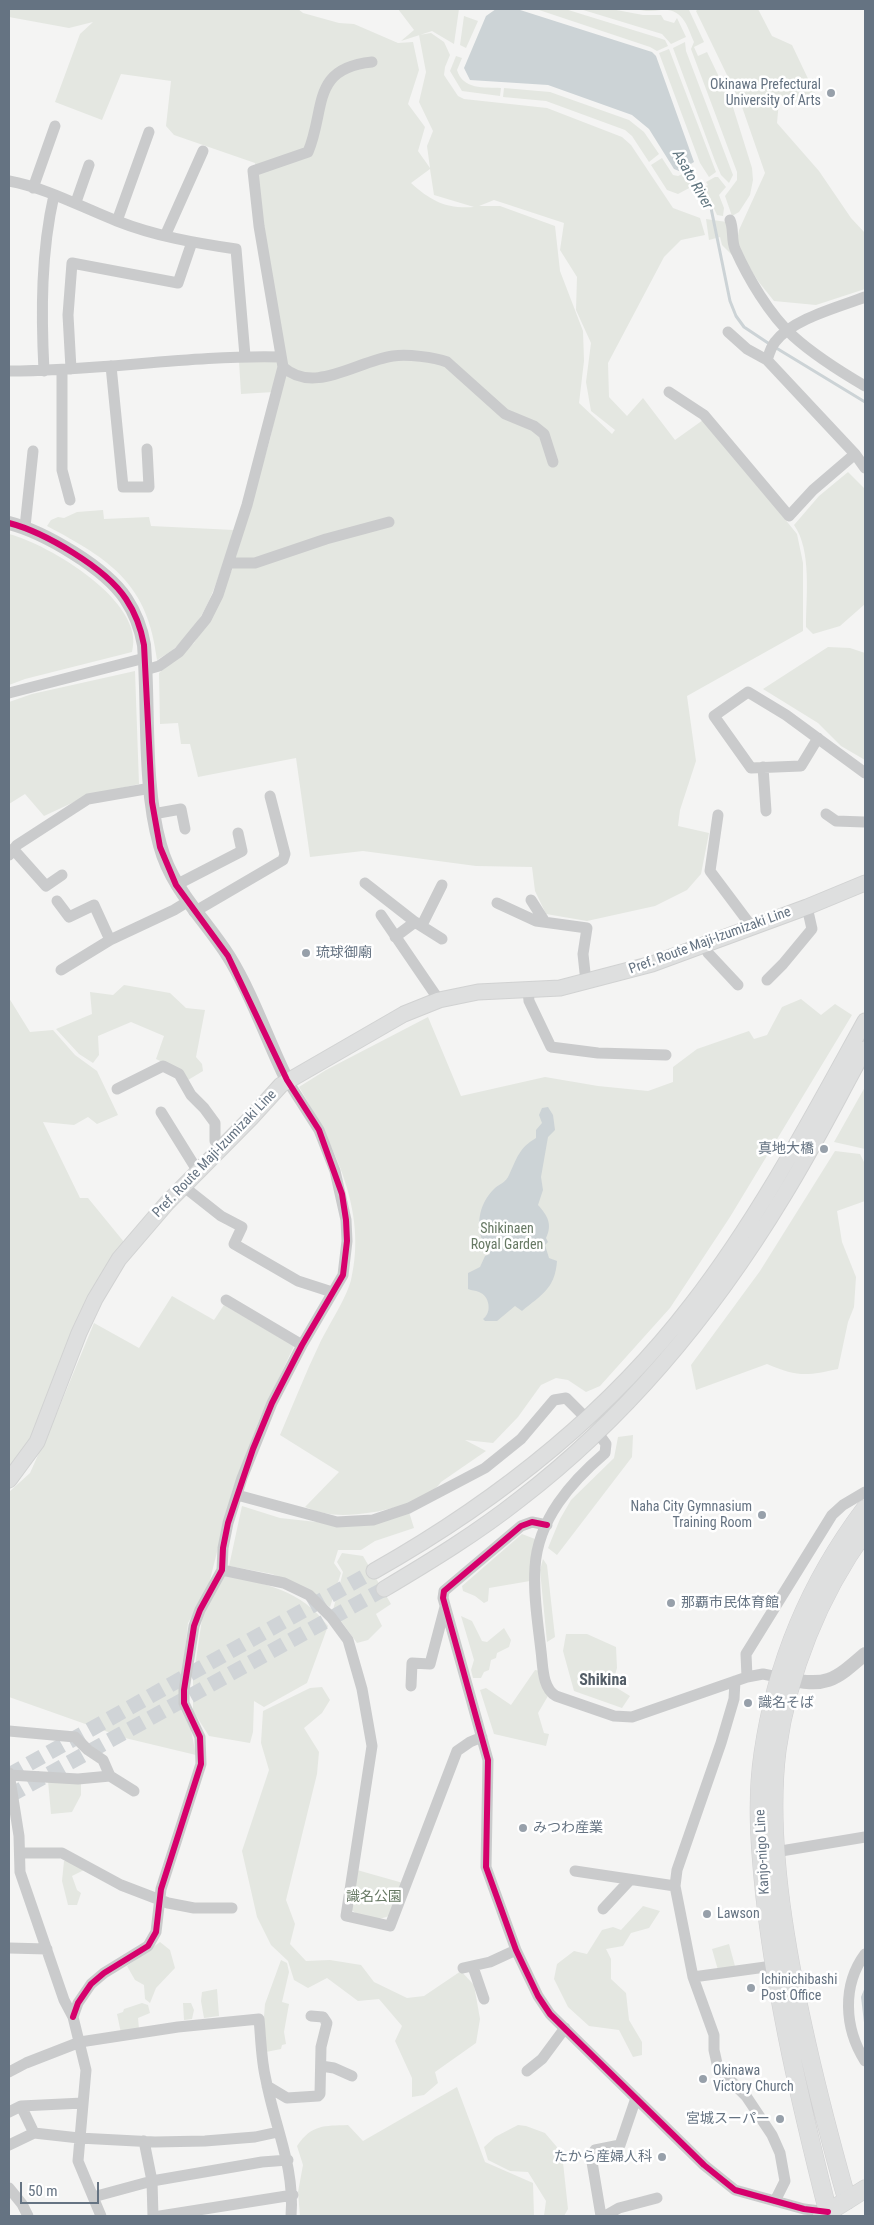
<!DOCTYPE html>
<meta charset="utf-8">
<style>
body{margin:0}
#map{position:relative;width:874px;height:2225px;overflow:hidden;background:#f4f4f3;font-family:"Roboto Condensed",sans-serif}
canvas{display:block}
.frame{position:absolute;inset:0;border:10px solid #657382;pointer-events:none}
.scale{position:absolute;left:20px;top:2182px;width:79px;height:22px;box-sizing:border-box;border:2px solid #657382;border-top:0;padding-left:6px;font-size:15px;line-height:18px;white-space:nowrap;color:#657382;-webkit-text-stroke:4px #fff;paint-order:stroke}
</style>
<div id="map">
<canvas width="874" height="2225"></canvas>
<div class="frame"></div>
<div class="scale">50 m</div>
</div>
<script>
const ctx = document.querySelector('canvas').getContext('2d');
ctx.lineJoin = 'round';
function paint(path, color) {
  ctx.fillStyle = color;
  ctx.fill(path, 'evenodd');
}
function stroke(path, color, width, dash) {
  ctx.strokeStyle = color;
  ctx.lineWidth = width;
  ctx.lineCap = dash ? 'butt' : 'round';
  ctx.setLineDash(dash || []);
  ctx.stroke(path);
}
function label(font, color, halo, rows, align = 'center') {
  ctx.font = font + ' "Roboto Condensed","Noto Sans JP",sans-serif';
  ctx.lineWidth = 5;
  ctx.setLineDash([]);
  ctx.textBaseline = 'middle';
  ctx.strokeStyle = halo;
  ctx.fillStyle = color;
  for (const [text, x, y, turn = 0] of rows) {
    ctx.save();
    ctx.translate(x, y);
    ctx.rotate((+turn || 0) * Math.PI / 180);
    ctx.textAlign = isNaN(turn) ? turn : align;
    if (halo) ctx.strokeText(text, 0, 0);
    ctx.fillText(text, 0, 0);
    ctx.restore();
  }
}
paint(new Path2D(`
 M9,9h289l5,4 36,10 15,1 44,19 15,-1 6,28 -11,34 17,23 -7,24 12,17 -3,-22 6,-15 -14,-29 7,-30 -7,-37 12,-2 13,9 6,13 -5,12 -1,8 14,21 6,3 83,9 75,29 9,8 42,63 27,10 5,17 -24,5 -17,17 -56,106 1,34 18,19 16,-18 32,42 28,-20 14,15 80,99 6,29v68l-116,65 9,65 -16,49 -2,16 31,7 -8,41 -14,16 -32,16 -68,15 -41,-7 -11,-23 -3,-24 -56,-1 -113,-15 -53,6 -14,-99 -98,19 -8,-33h-9l-3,-21 -18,1 -1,-51 35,-30 16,-25 22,-48 38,-131 15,-68 -30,-208 -81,-28 -8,-9 5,-45 -50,-7 -19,46 -47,-18 25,-68 13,-12 -24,6 -60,-11zM430,169l4,26 40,12c-28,2 -43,-6 -63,-24zM494,200l70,23 -4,27 17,27 -1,33 15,33 -5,39 5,29 24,19 -3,4 -33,-31 5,-42 -1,-30 -23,-60 -5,-45 -55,-20h-21z
 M398,9h61l-5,35 -22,-13 -31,10 13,-11z
 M536,9h29l94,29 6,2 3,6 -11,5 -7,-4z
 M580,9h31l32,6h18l3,5 10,3 3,-5 9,19 -15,7 -9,-10z
 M637,9l52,1 15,32 -10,5 4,9 9,-4 25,52 20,64 1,12 -3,15 -11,17 -7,4 -7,-20 12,-16v-8l-46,-123 3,-7c-7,-16 -11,-34 -33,-32 -8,1 -16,2 -24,-1z
 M698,9h60l14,27 20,9 29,61 -42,-5 -2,22 42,48 32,47 14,15v56l-49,16 -42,-4 -16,-20 -22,-35 3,-16 26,-57 -24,-69 -45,-93z
 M464,16l14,5 -12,27 -6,-3z
 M685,42l1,9 47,124 -4,8 -8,-8 -6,-14 -42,-113z
 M669,49l47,123 -7,5 -9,-14 -41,-110z
 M456,56l6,2 -5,12c6,20 27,17 44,18l-1,8 -38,-5 -12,-20z
 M504,88l46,4 79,28 15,12 15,22 -10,8 -17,-26 -7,-6 -79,-29 -43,-4z
 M662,158l11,17 5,1 7,-3 8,13 -15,8 -11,-4 -16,-25z
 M715,177h3l8,10 -7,8 5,13 -1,8 -6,-1 -13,-28 4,-2 -2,-3z
 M706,219l21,3 8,36 -13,-13 -2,-8 -11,3z
 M276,360l3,5 -5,27 -33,2 -2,-33z
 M848,472l17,17v115l-25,22 -27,8 -7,-7c0,-30 6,-77 -12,-102l25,-29z
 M103,510l1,9 45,-2 2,9 83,4c-14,40 -24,88 -58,117 -5,5 -13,9 -19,13 -9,-76 -46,-100 -110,-134l4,-6 7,-3 6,1 13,-6z
 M9,534c39,10 138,68 123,118l-107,27 -16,6z
 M828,647l22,1 15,5v107l-24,-14 -23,-23 -55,-34z
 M135,671l4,113 -52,12 -43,20 -19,-22 -16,10v-102l23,-8z
 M124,985l46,8 16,15 19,2 -9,47 6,7 1,7 -15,9 -11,-11 -21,-10 8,-23 -33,-14 -33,14 1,19 -6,8 -14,-9 -23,-25 36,-15 -2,-22 23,3z
 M9,998l21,34 23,-2 22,25 22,16 21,44 -21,9 -9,-7 -14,8 -31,-3 37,76h8l36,44 -94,202 -21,27z
 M801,999l20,16 14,-11 17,11 -122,202 -60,91 -70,78 -14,6 -18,-12 -12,-2 -15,7 -23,32 -25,26 -28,-3 21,11 -45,31c-16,25 -89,38 -117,31 -6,-1 -13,-4 -19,-6l34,-35 -59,-37c13,-30 25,-61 39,-90 9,-19 27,-46 32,-65 17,-70 -18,-136 -52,-193l27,-17 102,-53 33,79 84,-19 53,9 50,5 25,-9v-15l24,-18 52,-18 5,8 13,-4 15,-28z
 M865,1087v62l-31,-7z
 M835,1151l25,3 5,10v37l-28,10 5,31 14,35 -2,30 -6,15 -10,47c-31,7 -41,8 -71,-5l-71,26 -5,-25 69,-94z
 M172,1296l42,24 10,-15 70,41 -34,72 -28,74 -24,96 -20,35 -9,83 12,24 5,25 -71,-17 -116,-41v-205l21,-19 29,-65 35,-85 45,25z
 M633,1435l-1,22 -75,98 -9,-7 12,-29 11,-19 43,-42 4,-21z
 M242,1506l38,12 46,5 83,-11 5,16 -39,13 -14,9h-23l-4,13 7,10 -11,34 -34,-23 -24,-10 -43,-8z
 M522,1534l13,5 -5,42 -41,7 -1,13 -4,2 -9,-7 -12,-5 -1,-5z
 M342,1553l21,3 28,48 -15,10 6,12 -14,14 -11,3 -24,-33 10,-38 -6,-10z
 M543,1559l4,6 8,72 -8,5 -7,-72z
 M224,1574c43,11 76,15 104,52l-21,57 -43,24 -10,-6 -1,31 -3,11 -41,-7 -16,-25v-31l10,-68z
 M461,1616l11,5 10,20 5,1 17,-14 7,12 -2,7 -12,6 -1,5 -5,2 -2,10 -5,2 -3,6h-8l-2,-8 3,-10z
 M566,1634h21l29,13 1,21 -5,17 18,11 -8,12 -48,-17 -11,-40z
 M535,1670l6,1 7,25 -10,17 6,20 5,1 -3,12 -52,-12 -14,-44 6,-2 25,17z
 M322,1687l8,13 -8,13 -18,15 15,24 -2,22 -31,126 9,24 -5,20 16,17 24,-1 31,5 13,17 33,16 17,-2 37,-25 13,14 6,34 -4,24 -41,29 3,11 -14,12 -12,2v-19l-17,-37 7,-15 -23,-27 -21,2 -31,-23 -19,10 -14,-8 -6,-19 -17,-16 -14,-28 -15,-66 27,-81 -8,-27 2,-32 47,-23z
 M48,1781l33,2v12l-9,17 -21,2z
 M64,1861h6l14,9 -12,6 5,14 4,3 -4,12h-9l-6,-24z
 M357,1870l46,13 -12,32c-14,7 -31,5 -41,-7z
 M643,1906l17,5 -11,17 -18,5 -8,13 -17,3 5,10v20l15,14 3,27 13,22v13l-9,2 -14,-27 -30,-4 -21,-19 -14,-28 3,-15 17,-13 13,3 15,-24 11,-3 8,3z
 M160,1942l10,8 5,18 -19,20 -6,15 -5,-4 -1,-14 -9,-5 -8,-14z
 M729,1944l6,22 -17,4 -6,-21z
 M281,1960l6,3 2,9 -7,30 7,2 -5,28 2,12 -4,1 -1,4 -15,3 -3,-24 2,-24z
 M217,1989l2,27 -15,2 -3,-17 1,-9z
 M142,2003l6,2 2,8 -12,5 1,11 -18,4 -4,-19 6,-2 1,-3z
 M183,2003h8l3,7 -2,9 -8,1z
 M457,2087l28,75 48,21 1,33h-234l-2,-24 5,-27 -6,-19c15,-22 27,-20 51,-21l15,16z
 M518,2125l8,1 19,7 17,20 6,56 -4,7h-20l2,-15 -18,-29 -18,-1 -22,-11 -4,-13 11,-10z`), '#e4e7e1');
paint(new Path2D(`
 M496,9h21l135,43 4,4 38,106 -15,9 -5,-2 -25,-40 -17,-14 -84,-30 -78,-5 -6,-12 22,-52z
 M548,1107l5,8 2,15 -7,7 -7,40 2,13 -5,15c9,10 15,19 8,33l2,4 -3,3 4,13 8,3c-2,28 -16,34 -35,50l-7,-5 -18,15h-12l-2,-2c9,-6 7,-23 -4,-27 -4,-2 -7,-1 -11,-3v-16l12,-6 5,-11 5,-2v-4l-4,-1c-11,-20 -9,-44 9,-61 5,-4 11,-6 14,-13 8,-17 10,-27 27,-37v-8l6,-7 -3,-8 3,-7z
 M865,1987v44l-4,-34z`), '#ccd3d6');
stroke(new Path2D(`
 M684,164l27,44 19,93 6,15 8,11 24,16 97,59`), '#ccd3d6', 3);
stroke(new Path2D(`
 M9,1775l365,-204
 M9,1796l375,-207`), '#d0d4d7', 15, [15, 8]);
const secondary = new Path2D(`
 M9,1480l28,-38 42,-109 16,-34 24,-40 48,-56 84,-85 30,-33 123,-71 35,-14 39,-8 82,-4 92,-24 155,-57 58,-24
 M374,1571c122,-69 233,-156 318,-267 68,-88 120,-187 173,-283
 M384,1589c47,-28 93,-56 136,-90 108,-83 194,-188 264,-304 29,-47 54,-97 81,-146`);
const primary = new Path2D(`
 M847,2200c-26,-92 -50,-186 -64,-281 -8,-55 -13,-113 -6,-169 11,-79 42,-155 88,-219
 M828,2212c-26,-103 -51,-208 -63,-315 -5,-47 -9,-96 -2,-143 13,-91 47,-172 102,-245`);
const trunk = new Path2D(`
 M822,2216l43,-27`);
stroke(secondary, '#d1d2d2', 17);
stroke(primary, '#d0d0d1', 19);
stroke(trunk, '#d0d1d1', 19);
stroke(new Path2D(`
 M9,181c38,7 72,26 108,40 38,15 78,22 119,28l9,107
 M33,188l22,-62
 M76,202l13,-37
 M730,220c4,9 1,19 5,29 13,29 34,65 58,87 21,19 48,36 72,50
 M117,221l32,-89
 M165,236l38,-85
 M865,297c-26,10 -73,22 -90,45 -4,5 -6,12 -8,18l88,94 10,14
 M728,332l19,17 20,11
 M111,366l12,121h26l-2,-38
 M283,367c31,28 74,-6 110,-11 14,-2 41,1 54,6l58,52 29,12 10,8 9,28
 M71,369l-3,-54 4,-52 106,20 14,-41
 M62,370v100l8,30
 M9,371c90,0 181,-16 271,-14
 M44,371c-3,-59 -3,-119 10,-176
 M669,392l35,23 85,101 24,-26 42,-36
 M25,527l8,-76
 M230,563h25l71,-24 63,-17
 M145,670l14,-4 20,-14 27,-33 12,-24 29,-90 36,-138 -24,-141 -6,-55 55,-19c18,-42 2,-84 64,-90
 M9,693l136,-35
 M818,738l-17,28 -50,2 -37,-52 34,-24 38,23 79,58
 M763,767l3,44
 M153,814l28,-5 4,20
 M826,814l10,7 28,1
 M718,815l-8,56 42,56
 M13,849l33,37 16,-11
 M9,855l8,-10 71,-46 63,-11
 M365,883l50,39 27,17
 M176,885l66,-34 -4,-18
 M531,900l14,22
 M57,901l12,16 25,-12 16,35
 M497,903l39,18 51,7 -4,26 3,28
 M194,912l89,-52 2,-6 -15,-58
 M381,915l58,85
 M422,925l20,-40
 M395,937l20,-15
 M704,944l4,9 30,32
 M61,970l49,-30 64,-30 13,-8
 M767,980l16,-16 29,-35 -5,-22
 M528,990l1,11 22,46 47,6 68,2
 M117,1089l46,-23 16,8 12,21 13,13 11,15v18l6,7
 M161,1112l36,58
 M183,1186l38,30 21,11 -8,17 64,37 34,11
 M226,1300l76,45
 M598,1433l8,11 -1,9c-34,29 -67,66 -70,114 -2,27 3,57 6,84 2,15 1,37 15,45l58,20 18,1 115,-40 16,-3 15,3
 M237,1495l100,27 36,-2 36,-12 76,-40 36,-29 33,-39 12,-2 21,21
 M547,1525l-15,-3 -11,4 -77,65 -1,7 45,162 -2,107 30,83 22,46 12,18 154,151 31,25 69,19 24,3
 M222,1570l62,13 25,12 22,22 17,23 14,49 10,57 -26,170 44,10 67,-175 13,-9 12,-5
 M747,1677l-1,-23 86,-139 11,-10 22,-13
 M735,1681l-1,18 -13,44 -44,127 -2,16 18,91 21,58v15l4,18 28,28 26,39 8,18 5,28 -10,20
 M411,1686l1,-23 18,1 15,-57
 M9,1731l66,6 13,13 15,10 7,16 24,15
 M9,1773l10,63 1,36 44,128 9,17 13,53 -8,91 23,55
 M9,1775l69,4 32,-3
 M775,1852l90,-15
 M20,1853h42l59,32 47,18 26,5h38
 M575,1871l100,15
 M603,1909l27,-29
 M9,1948l38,1
 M865,1954c-23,31 -21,74 0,107
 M473,1967l11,32
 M463,1968l27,-6 26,-12
 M693,1977l87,-12
 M73,2017l5,-14 13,-19 13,-11 44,-27 8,-14 5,-43 40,-125 -1,-27 -16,-34v-13l10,-64 6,-16 22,-40 1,-22 5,-25 14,-45 30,-75 30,-58 41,-70 4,-34 -1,-21 -11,-49 -16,-41 -32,-50
 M321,2066l13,2 18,8
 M527,2071l15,-12 23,-31
 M9,2072l17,-9 54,-21 98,-15 81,-8c2,20 2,41 7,61 9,48 29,87 25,136
 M267,2086l20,12 31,-2 2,-2 1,-47 6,-24 -4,-6 -12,-1
 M21,2106l13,27
 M9,2112l12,-6 62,-3
 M144,2141l8,40 1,35
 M9,2145l25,-12 45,5 76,4 50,-1 50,-4 23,-5
 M9,2188l13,16 6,12
 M93,2197l59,-16 110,-19 26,-2
 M160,2216l133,-21
 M601,2216l-10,-60 4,-6 25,-5 16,-47
 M605,2216l14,-8 38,-10`), '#cacbcc', 11);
stroke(new Path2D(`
 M9,523c35,9 97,45 117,76 10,15 15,29 18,46 5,64 -1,140 16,200 12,45 45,74 69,112 24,39 38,83 58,123
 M783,1678c43,10 51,3 82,-24`), '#cacbcc', 14);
stroke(secondary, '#dedfdf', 15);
stroke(primary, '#dedfdf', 18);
stroke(trunk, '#dedfdf', 18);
stroke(new Path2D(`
 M9,523c35,9 97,45 117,76 10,15 15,29 18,46l8,157 8,45 16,38 52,71 59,124 32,50 23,64 4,26 1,21 -4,34 -41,70 -30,58 -19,46 -25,74 -5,25 -1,22 -22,40 -6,16 -10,64v13l16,34 1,27 -40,125 -5,43 -8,14 -44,27 -13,11 -13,19 -5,14
 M547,1525l-15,-3 -11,4 -77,65 -1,7 45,162 -2,107 30,83 22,46 12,18 154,151 31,25 69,19 24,3`), '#d6006c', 6);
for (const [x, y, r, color] of [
 [831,93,5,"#97a0aa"],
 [306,953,5,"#97a0aa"],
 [824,1149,5,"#97a0aa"],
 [762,1515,5,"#97a0aa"],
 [671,1603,5,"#97a0aa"],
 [748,1703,5,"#97a0aa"],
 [523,1828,5,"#97a0aa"],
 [707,1914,5,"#97a0aa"],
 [751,1988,5,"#97a0aa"],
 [703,2079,5,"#97a0aa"],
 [780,2119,5,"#97a0aa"],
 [662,2157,5,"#97a0aa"]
]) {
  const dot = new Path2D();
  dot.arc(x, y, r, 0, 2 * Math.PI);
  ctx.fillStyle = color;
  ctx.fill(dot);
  stroke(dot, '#fff', 2);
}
label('14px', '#657382', '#fff', [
 ["Okinawa Prefectural",821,85,"right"],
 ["University of Arts",821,101,"right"],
 ["琉球御廟",316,953],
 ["真地大橋",814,1149,"right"],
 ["Naha City Gymnasium",752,1507,"right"],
 ["Training Room",752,1523,"right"],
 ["那覇市民体育館",681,1603],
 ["識名そば",758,1703],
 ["みつわ産業",533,1828],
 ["Lawson",717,1914],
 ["Ichinichibashi",761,1980],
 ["Post Office",761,1996],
 ["Okinawa",713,2071],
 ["Victory Church",713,2087],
 ["宮城スーパー",770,2119,"right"],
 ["たから産婦人科",652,2157,"right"]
], 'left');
label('14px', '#657382', '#fff', [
 ["Pref. Route Maji-Izumizaki Line",710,941,-20],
 ["Pref. Route Maji-Izumizaki Line",215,1154,-46],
 ["Kanjo-nigo Line",763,1852,-93]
]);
label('14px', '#677964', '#fff', [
 ["Shikinaen",507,1229],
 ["Royal Garden",507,1245],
 ["識名公園",374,1897]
]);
label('italic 15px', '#60757f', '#fff', [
 ["Asato River",692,180,60]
]);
label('bold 16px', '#535d67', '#fff', [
 ["Shikina",603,1681]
]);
</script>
